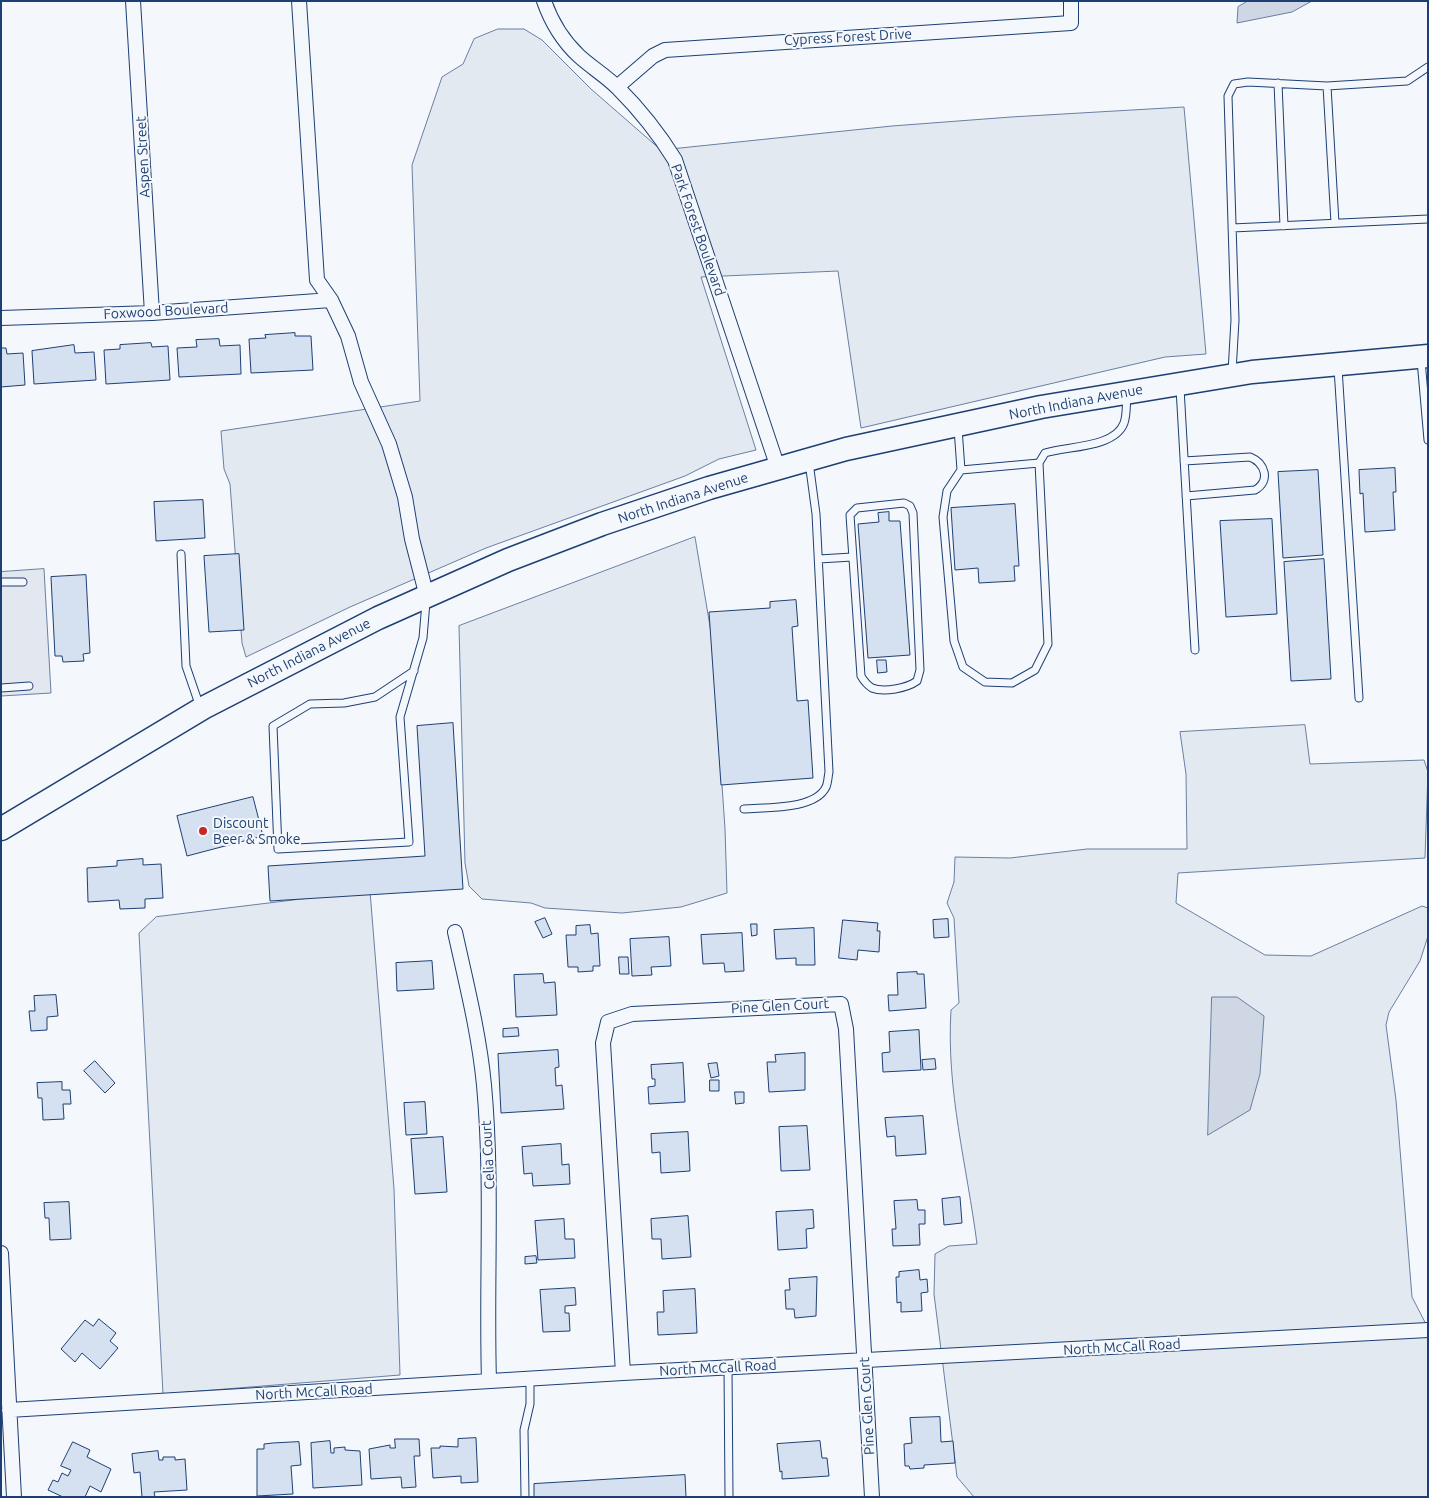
<!DOCTYPE html>
<style>
body{margin:0}
#map{position:relative;width:1429px;height:1498px;overflow:hidden;background:#f4f7fb;font-family:Ubuntu,sans-serif}
canvas{display:block}
.frame{position:absolute;inset:0;border:2px solid #1d3f73;pointer-events:none}
</style>
<div id="map">
<canvas width="1429" height="1498"></canvas>
<div class="frame"></div>
</div>
<script>
const ctx = document.querySelector('canvas').getContext('2d');
ctx.lineJoin = 'round';
function paint(path, color) {
  ctx.fillStyle = color;
  ctx.fill(path, 'evenodd');
}
function stroke(path, color, width, dash) {
  ctx.strokeStyle = color;
  ctx.lineWidth = width;
  ctx.lineCap = dash ? 'butt' : 'round';
  ctx.setLineDash(dash || []);
  ctx.stroke(path);
}
function label(font, color, halo, rows, align = 'center') {
  ctx.font = font + ' Ubuntu,sans-serif';
  ctx.lineWidth = 4;
  ctx.setLineDash([]);
  ctx.textBaseline = 'middle';
  ctx.strokeStyle = halo;
  ctx.fillStyle = color;
  for (const [text, x, y, turn = 0] of rows) {
    ctx.save();
    ctx.translate(x, y);
    ctx.rotate((+turn || 0) * Math.PI / 180);
    ctx.textAlign = isNaN(turn) ? turn : align;
    if (halo) ctx.strokeText(text, 0, 0);
    ctx.fillText(text, 0, 0);
    ctx.restore();
  }
}
const green = new Path2D(`
 M498,29h26l18,11 49,49 70,61 231,-24 119,-9 173,-10 22,247 -41,3 -304,71 -23,-157 -137,6 55,173 -37,9 -34,17 -199,72 -136,59 -104,50 -4,-14 -12,-159 -6,-15 -3,-38 199,-30 -8,-236 30,-88 21,-13 11,-25z
 M695,537l17,101 13,191 2,64 -46,14 -59,6 -77,-5 -14,-5 -49,-4 -13,-13 -4,-23 -6,-237z
 M1305,725l5,39 114,-4 4,12 -3,86 -247,15 -2,30 89,52 46,1 111,-50 6,2v28l-8,25 -31,51 -3,13 10,75 16,197 16,31v169h-454l-17,-20 -23,-183 1,-40 14,-8 28,-2c-10,-78 -31,-154 -26,-234l8,-7 -5,-85 -7,-15 7,-21 1,-25 55,1 77,-9h100l-1,-75 -6,-42z
 M370,891l24,298 6,186 -237,19 -24,-461 17,-16z`);
paint(green, '#e3e9f0');
stroke(green, '#687fa3', 1);
const parking = new Path2D(`
 M44,569l7,124 -50,3v-124z`);
paint(parking, '#e3e8f0');
stroke(parking, '#687fa3', 1);
const water = new Path2D(`
 M1248,1h64l-20,11 -55,11 1,-16z
 M1212,997h25l27,19 -4,58 -10,36 -42,25z`);
paint(water, '#cfd7e4');
stroke(water, '#687fa3', 1);
const building = new Path2D(`
 M295,333v3h16l2,34 -62,3 -2,-34 17,-1 -1,-3z
 M219,339l1,7 20,-1 1,29 -62,3 -2,-29 20,-1 -1,-7z
 M151,343l1,4 16,-1 2,34 -64,4 -2,-34 16,-1v-4z
 M74,345l1,8 19,-1 2,28 -62,4 -2,-33z
 M1,348h5l1,6 16,-1 2,32 -24,2z
 M1395,468l1,24h-3l2,38 -30,2 -2,-39 -3,1 -1,-24z
 M1318,470l5,85 -40,3 -5,-86z
 M203,500l2,38 -49,3 -2,-39z
 M1015,504l4,62h-5l1,15 -36,2 -1,-15 -23,2 -4,-62z
 M889,512v9h11l10,134 -42,3 -10,-134 21,-2 -1,-9z
 M1272,519l5,95 -51,3 -6,-96z
 M239,554l5,76 -35,2 -5,-76z
 M1324,559l7,120 -40,2 -7,-119z
 M86,575l4,78 -7,1 1,7 -21,1 -1,-6h-7l-4,-79z
 M796,600l2,26 -6,1 5,74 11,-1 5,78 -92,7 -12,-173 61,-4v-6z
 M877,660h9l1,12 -9,1z
 M453,723l10,166 -193,12 -2,-35 157,-10 -8,-130z
 M253,797l10,39 -76,20 -10,-40z
 M143,859v6l18,-1 2,34 -18,1v9l-25,1 -1,-9 -31,2 -1,-34 30,-2v-5z
 M545,918l7,16 -9,4 -8,-16z
 M948,919l1,18 -15,1 -1,-18z
 M843,920l35,3 -1,8h3l-1,21 -21,-2 -1,10 -18,-2z
 M751,924h6v11l-5,1z
 M590,925l1,9 7,-1 2,33h-7v5l-15,1v-5h-10l-2,-32h10v-9z
 M814,928l1,37h-19v-7l-20,1 -2,-29z
 M742,933l2,38 -19,1 -1,-9 -21,1 -2,-29z
 M669,937l2,29 -20,1 1,8 -20,1 -2,-37z
 M619,957h9l1,17h-9z
 M432,961l2,28 -37,2 -1,-28z
 M917,972v2h7l2,34 -37,3 -1,-16h10l-1,-22z
 M543,974l1,9 11,-1 2,33 -41,2 -2,-42z
 M56,995l2,21 -11,1v13l-16,1 -2,-20h6l-1,-15z
 M518,1028l1,8 -16,1v-8z
 M919,1030l2,40 -38,2 -1,-19 8,-1 -1,-20z
 M558,1050l1,17 -4,1 1,18 6,-1 2,24 -63,4 -3,-59z
 M805,1053v37l-36,2 -2,-30h9l-1,-7z
 M935,1059l1,10 -13,1 -1,-10z
 M95,1061l20,22 -10,10 -21,-22z
 M683,1063l2,39 -36,2 -1,-17 7,-1v-7h-3l-1,-14z
 M717,1063l2,13 -8,2 -3,-14z
 M710,1080h9v11h-9z
 M62,1082v8h8l1,14h-8l1,15 -21,1 -1,-22h-4l-1,-15z
 M735,1092h9v11l-8,1z
 M425,1102l2,32 -21,1 -2,-32z
 M923,1116l3,38 -30,2 -1,-20 -8,1 -2,-19z
 M807,1126l3,44 -29,1 -2,-44z
 M688,1132l2,39 -29,2 -1,-21 -8,1 -1,-19z
 M443,1137l4,55 -32,2 -4,-55z
 M561,1144l1,21 7,-1 1,20 -37,2 -1,-13 -8,1 -2,-27z
 M960,1197l2,26 -18,2 -2,-26z
 M917,1200l1,10h7v14h-6l1,21 -27,1 -1,-17h4l-2,-28z
 M69,1202l2,37 -21,1 -1,-22h-4l-1,-15z
 M813,1210l1,18 -8,1 1,19 -29,2 -2,-38z
 M688,1216l3,41 -29,2 -1,-20h-9l-1,-20z
 M564,1219l1,20h9l1,19 -37,2 -3,-39z
 M536,1256l1,7 -12,1v-7z
 M919,1270l1,10 7,-1 1,13 -7,1 1,18 -21,1v-10l-4,1 -1,-26h3v-5z
 M817,1277l-1,39 -21,2 -1,-9h-8l-1,-19h5l-1,-11z
 M575,1288l1,17 -11,1v7h4l1,18 -27,1 -3,-42z
 M695,1289l2,44 -39,2 -1,-23h7l-1,-21z
 M99,1319l17,14 -6,8 8,7 -18,21 -18,-16 -7,9 -14,-13 24,-29 8,6z
 M940,1417l1,25 12,-1 2,22 -31,2v3l-14,1 -1,-3h-4l-1,-22 8,-1 -2,-25z
 M476,1438l2,44 -17,1v-7l-28,2 -2,-30h9v-2l18,1v-8z
 M395,1439h24l1,17h-6l2,31 -14,1 -1,-11 -30,2 -2,-30 21,-4v3h5z
 M330,1441l1,12h3v-5l11,-1v3l15,1 2,34 -49,3 -2,-45z
 M820,1441l2,17h5l2,18 -47,3v-8l-2,1 -3,-28z
 M73,1442l17,8 -3,7 24,12 -10,23 -11,-6 -5,11h-22l-15,-7 5,-10 5,2 4,-9 6,3 3,-6 -10,-4z
 M299,1442l2,23 -10,1 2,28 -36,2v-47h7v-5l9,-1z
 M158,1451l1,9h4v-3h12v3l10,-1 2,31 -33,2 1,5h-13l-2,-25 -6,1 -2,-19z
 M685,1475l1,22h-152v-13z`);
paint(building, '#d5e0f0');
stroke(building, '#1d3f73', 1);
const service = new Path2D(`
 M1278,83l6,143
 M1327,86l8,137
 M1232,228l196,-9
 M1421,360l7,80
 M1338,368l21,330
 M1232,372l3,-52 -7,-224 6,-12 14,-2 79,4 80,-5 21,-14
 M1180,388l15,262
 M958,428l3,42 -14,21 -4,26 11,124 9,26 22,15 27,1 23,-13 13,-26 -9,-181 6,-10c22,-7 70,-5 79,-30 3,-8 2,-19 3,-27
 M1184,461l66,-4c15,6 21,24 5,33l-69,6
 M961,470l78,-7
 M904,503l6,3 3,7 7,157 -3,11c-10,7 -33,12 -45,7 -5,-3 -8,-7 -11,-12l-11,-161 7,-7z
 M181,554l5,112 14,41
 M819,559l33,-2
 M1,582h22
 M414,671l-39,26 -31,6 -34,1 -37,22 5,123 131,-7 -9,-125 23,-79 3,-36
 M1,688l28,-2
 M744,809c22,-2 71,1 82,-22 2,-4 2,-11 3,-15l-13,-258 -7,-52
 M728,1368l1,129
 M525,1497l-1,-67 6,-26v-26`);
const minor = new Path2D(`
 M133,1l19,312
 M299,1l18,279 14,20 17,36 13,46 28,62 16,53 7,42 15,58
 M544,1c7,20 19,40 35,55 12,11 27,20 39,32 22,22 41,46 57,72l103,308
 M617,87l36,-31 12,-6 406,-27v-22
 M1,318l151,-5 179,-13
 M455,932c11,50 24,101 29,153 9,98 2,197 5,296
 M1,1253l13,244
 M623,1373l-20,-330 5,-21 24,-8 209,-10 5,25 26,468
 M9,1410l614,-37 805,-43`);
const primary = new Path2D(`
 M1,829l202,-121 175,-90 130,-58 94,-36 107,-36 137,-39 195,-42 211,-35 176,-16`);
stroke(service, '#1d3f73', 9);
stroke(minor, '#1d3f73', 16);
stroke(primary, '#1d3f73', 25);
stroke(service, '#f4f7fb', 7);
stroke(minor, '#f4f7fb', 14);
stroke(primary, '#f4f7fb', 22);
for (const [x, y, r, color] of [
 [203,831,5,"#c62828"]
]) {
  const dot = new Path2D();
  dot.arc(x, y, r, 0, 2 * Math.PI);
  ctx.fillStyle = color;
  ctx.fill(dot);
  stroke(dot, '#f4f7fb', 2);
}
label('14px', '#1d3f73', '#f4f7fb', [
 ["Cypress Forest Drive",848,37,-3],
 ["Aspen Street",143,157,-93],
 ["Park Forest Boulevard",698,230,71],
 ["Foxwood Boulevard",166,311,-3],
 ["North Indiana Avenue",1076,402,-11],
 ["North Indiana Avenue",683,498,-18],
 ["North Indiana Avenue",309,653,-27],
 ["Pine Glen Court",780,1006,-3],
 ["Celia Court",488,1155,-93],
 ["North McCall Road",1122,1347,-3],
 ["North McCall Road",718,1368,-3],
 ["North McCall Road",314,1392,-3],
 ["Pine Glen Court",867,1406,-93]
]);
label('14px', '#1d3f73', '#f4f7fb', [
 ["Discount",213,823],
 ["Beer & Smoke",213,839]
], 'left');
</script>
